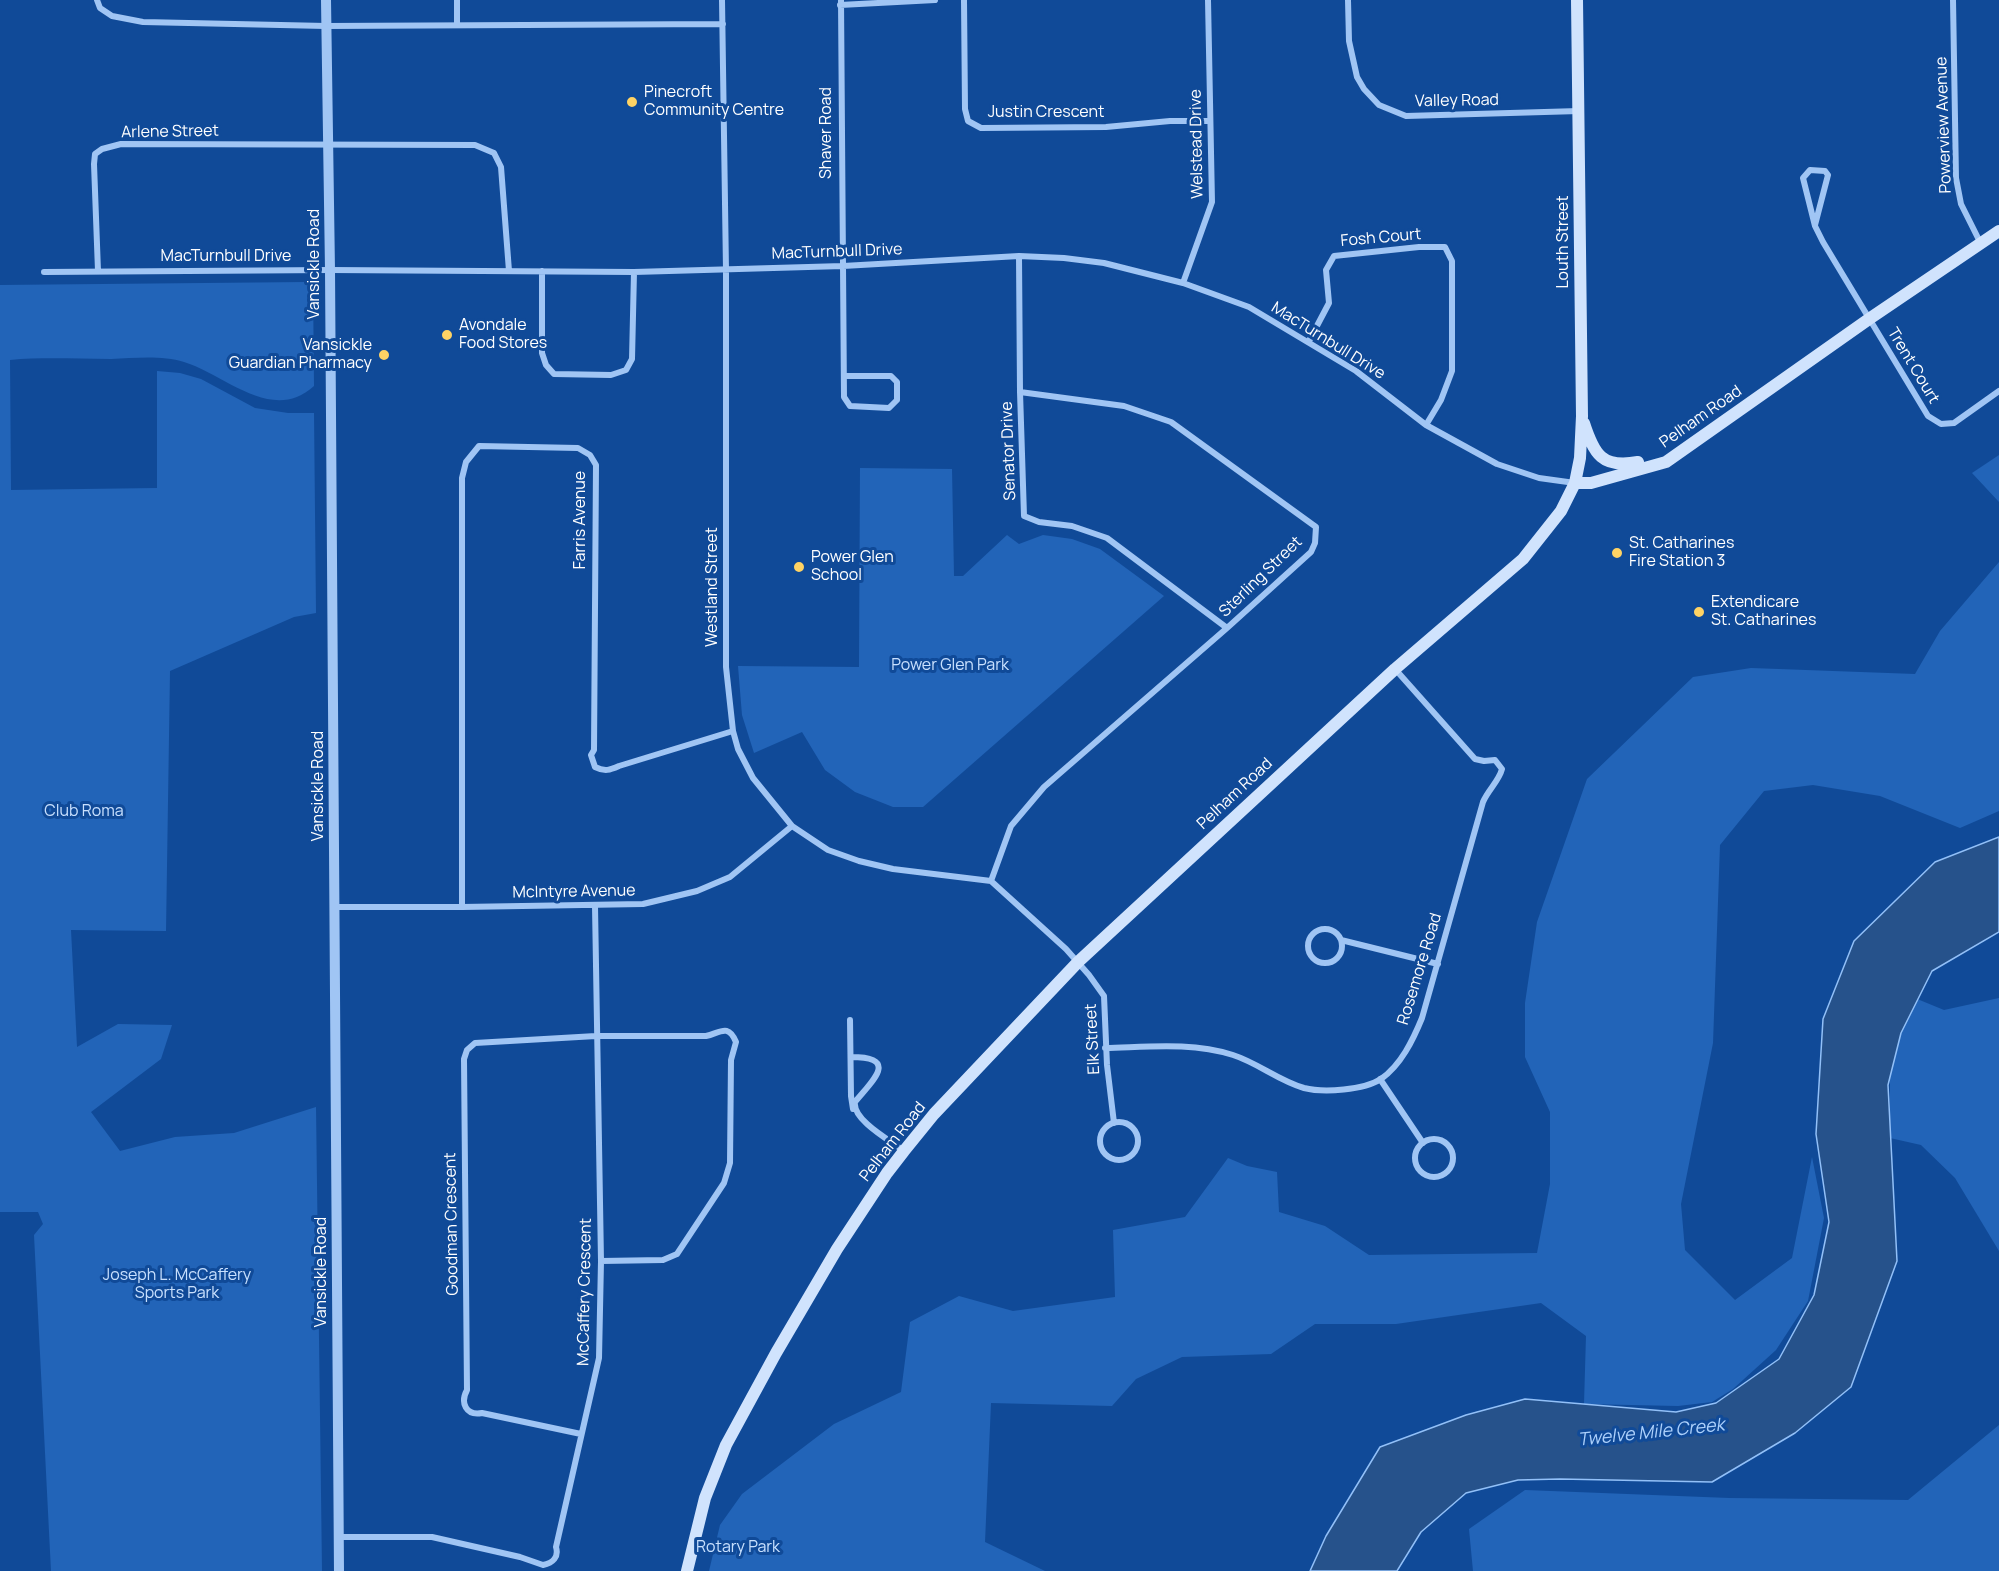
<!DOCTYPE html>
<style>
body{margin:0}
canvas{display:block;background:#104a98}
</style>
<canvas width="1999" height="1571"></canvas>
<script>
const ctx = document.querySelector('canvas').getContext('2d');
ctx.lineJoin = 'round';
function paint(path, color) {
  ctx.fillStyle = color;
  ctx.fill(path, 'evenodd');
}
function stroke(path, color, width, dash) {
  ctx.strokeStyle = color;
  ctx.lineWidth = width;
  ctx.lineCap = dash ? 'butt' : 'round';
  ctx.setLineDash(dash || []);
  ctx.stroke(path);
}
function label(font, color, halo, rows, align = 'center') {
  ctx.font = font + ' Manrope,sans-serif';
  ctx.lineWidth = 6;
  ctx.setLineDash([]);
  ctx.textBaseline = 'middle';
  ctx.strokeStyle = halo;
  ctx.fillStyle = color;
  for (const [text, x, y, turn = 0] of rows) {
    ctx.save();
    ctx.translate(x, y);
    ctx.rotate((+turn || 0) * Math.PI / 180);
    ctx.textAlign = isNaN(turn) ? turn : align;
    if (halo) ctx.strokeText(text, 0, 0);
    ctx.fillText(text, 0, 0);
    ctx.restore();
  }
}
paint(new Path2D(`
 M307,282l6,3 1,101c-42,38 -88,-11 -130,-24 -22,-7 -50,-4 -73,-3 -34,0 -69,-2 -101,1l1,130 146,-2v-117l23,2 21,6 54,29 33,5h26l2,200 -22,4 -124,54 -4,260 -95,-1 6,117 41,-23 54,1 -11,34 -70,53 29,39 55,-14 59,-4 82,-26 6,464h-271l-17,-336 9,-11 -5,-12h-38v-927z
 M1999,455v47l-27,-29z
 M860,468l92,1 2,107h9l44,-41 12,9 24,-9 29,4 28,10 64,47 -241,211h-30l-38,-15 -30,-22 -23,-38 -48,21 -12,-38 -4,-49 121,1z
 M1999,562v249l-39,17 -80,-32 -67,-11 -49,6 -44,54 -7,198 -32,161 4,46 50,50 57,-42 20,-101 12,61 -16,83 -32,49 -43,39 -21,13 -34,4 -94,-2 2,-68 -45,-33 -145,21h-81l-44,30 -89,3 -46,22 -24,27 -121,-3 -6,139 60,29h-336l11,-46 22,-31 92,-70 67,-32 9,-70 49,-26 54,15 102,-14 -2,-67 72,-13 43,-59 19,8 30,6 2,40 46,14 44,29 168,-2 13,-69v-72l-25,-55v-54l12,-81 50,-143 106,-102 58,-9 164,6 25,-43z
 M1905,994l39,16 55,-12v253l-44,-73 -34,-33 -31,-7v-100z
 M1999,1425v146h-526l-4,-42 56,-39 204,8 179,2z`), '#2264b8');
const water = new Path2D(`
 M1999,837v95l-67,39 -31,62 -13,52 9,176 -46,126 -56,46 -83,49 -152,-3 -42,1 -52,13 -45,39 -24,39h-87l16,-35 54,-89 86,-32 59,-16 151,13 40,-9 63,-44 35,-64 15,-73 -13,-88 7,-115 31,-78 81,-79z`);
paint(water, '#26528b');
stroke(water, '#92c0f8', 1.5);
stroke(new Path2D(`
 M97,0l3,8 12,8 31,6 183,4 397,-2
 M457,0v25
 M722,0l4,270v397l7,64 5,18 15,29 39,48 36,24 31,11 34,8 98,12 75,68 23,26 15,21 3,69 7,58
 M841,0l3,397 6,9 39,2 8,-8v-18l-6,-6h-46
 M964,0l1,109 3,12 13,7 125,-1 64,-6h40
 M1348,0l1,41 8,36 7,12 15,16 27,11 173,-5
 M1953,0l3,178 5,26 20,40
 M840,5l95,-5
 M1815,225l13,-50 -3,-4 -15,-1 -7,8 12,48 8,16 105,174 13,8 13,-1 45,-32
 M1019,256l1,136 4,124 15,6 33,4 35,12 120,90
 M98,271l-4,-107 1,-10 7,-5 19,-5 354,1 19,8 7,14 8,104
 M542,271v82l4,12 8,9 57,1 15,-5 6,-11 2,-87
 M44,272l286,-2 304,2 209,-6 176,-10 45,2 40,5 79,20 66,24 107,64 70,54 71,39 42,14 36,5
 M1183,283l29,-81 -4,-202
 M1309,341l20,-38 -3,-33 8,-14 85,-9h26l7,14v110l-11,29 -15,25
 M991,881l20,-55 33,-39 183,-159 84,-76 4,-9 1,-16 -145,-105 -47,-16 -104,-14
 M334,907h128l181,-3 54,-13 33,-14 62,-51
 M462,907v-429l4,-16 13,-16 99,2 12,7 6,10 -2,285 -3,5 4,12c10,5 15,3 24,-1l114,-35
 M1308 946a17 17 0 1 1 34 0a17 17 0 1 1-34 0Z
 M1341,940l97,24
 M850,1020l1,76 2,13
 M1105,1048c44,-1 86,-6 128,7 25,8 46,26 71,33 20,5 60,2 77,-9 20,-14 32,-39 41,-61l61,-216c5,-12 16,-21 19,-33l-7,-9 -11,1 -9,-2 -80,-90
 M851,1057c50,0 20,25 4,45 -3,18 36,39 49,49
 M1380,1079l43,64
 M1100 1141a19 19 0 1 1 38 0a19 19 0 1 1-38 0Z
 M1415 1158a19 19 0 1 1 38 0a19 19 0 1 1-38 0Z
 M581,1434l-99,-21c-16,3 -22,-10 -15,-23l-3,-331 3,-9 8,-7 121,-7h110c14,-3 22,-13 30,6l-5,18 -1,103 -6,20 -47,71 -14,6 -62,1
 M339,1537h93l88,20 23,8c10,-2 16,-8 13,-18l43,-189 2,-97 -6,-355`), '#a0c5f4', 6);
stroke(new Path2D(`
 M326,0l4,270 9,1301`), '#a0c5f4', 10);
stroke(new Path2D(`
 M1584,423c10,31 18,46 54,39
 M1575,483h16l75,-21 203,-143 130,-88
 M687,1571l18,-73 21,-53 50,-92 61,-104 50,-76 17,-22 30,-37 144,-152 317,-293 128,-110 38,-48 14,-28 5,-25 2,-42 -5,-416`), '#d0e3fd', 12);
for (const [x, y, r, color] of [
 [632,102,6,"#ffd364"],
 [447,335,6,"#ffd364"],
 [384,355,6,"#ffd364"],
 [1617,553,6,"#ffd364"],
 [799,567,6,"#ffd364"],
 [1699,612,6,"#ffd364"]
]) {
  const dot = new Path2D();
  dot.arc(x, y, r, 0, 2 * Math.PI);
  ctx.fillStyle = color;
  ctx.fill(dot);
  stroke(dot, '#104a98', 2);
}
label('16px', '#fff', '#104a98', [
 ["Pinecroft",644,93],
 ["Community Centre",644,111],
 ["Avondale",459,326],
 ["Food Stores",459,344],
 ["Vansickle",372,346,"right"],
 ["Guardian Pharmacy",372,364,"right"],
 ["St. Catharines",1629,544],
 ["Fire Station 3",1629,562],
 ["Power Glen",811,558],
 ["School",811,576],
 ["Extendicare",1711,603],
 ["St. Catharines",1711,621]
], 'left');
label('16px', '#fff', '#104a98', [
 ["Valley Road",1457,101,-1],
 ["Justin Crescent",1046,113],
 ["Powerview Avenue",1944,125,-92],
 ["Arlene Street",170,132,-1],
 ["Shaver Road",827,133,-90],
 ["Welstead Drive",1197,144,-91],
 ["Fosh Court",1381,238,-5],
 ["Louth Street",1564,242,-90],
 ["MacTurnbull Drive",837,252,-2],
 ["MacTurnbull Drive",226,257],
 ["Vansickle Road",315,264,-90],
 ["MacTurnbull Drive",1328,341,32],
 ["Trent Court",1913,366,59],
 ["Pelham Road",1701,417,-35],
 ["Senator Drive",1009,451,-92],
 ["Farris Avenue",581,520,-90],
 ["Sterling Street",1261,577,-44],
 ["Westland Street",713,587,-90],
 ["Vansickle Road",319,786,-90],
 ["Pelham Road",1235,794,-43],
 ["McIntyre Avenue",574,892,-1],
 ["Rosemore Road",1420,969,-73],
 ["Elk Street",1093,1039,-93],
 ["Pelham Road",893,1142,-52],
 ["Goodman Crescent",452,1224,-91],
 ["Vansickle Road",322,1272,-90],
 ["McCaffery Crescent",585,1292,-89]
]);
label('16px', '#c8e0fe', '#104a98', [
 ["Power Glen Park",950,666],
 ["Club Roma",84,812],
 ["Joseph L. McCaffery",177,1276],
 ["Sports Park",177,1294],
 ["Rotary Park",738,1548]
]);
label('italic 18px', '#acd0fb', '#104a98', [
 ["Twelve Mile Creek",1651,1433,-6]
]);
</script>
